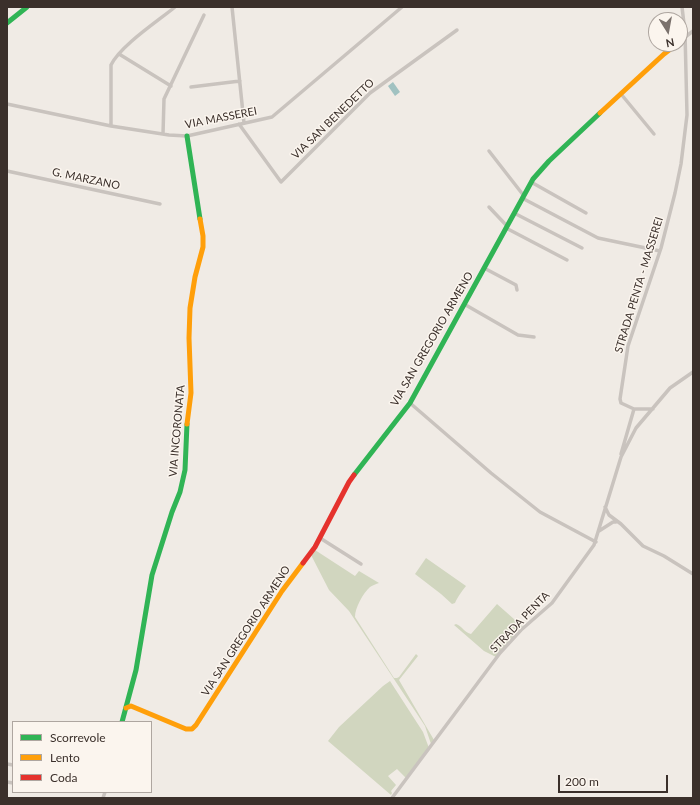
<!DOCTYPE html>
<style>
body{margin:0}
#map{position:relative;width:700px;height:805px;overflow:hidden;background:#f0ebe5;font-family:Lato,sans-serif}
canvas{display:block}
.frame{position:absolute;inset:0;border:8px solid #3b302b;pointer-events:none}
.legend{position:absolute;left:12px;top:721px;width:140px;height:72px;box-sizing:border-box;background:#fbf5ee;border:1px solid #aea6a0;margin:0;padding:5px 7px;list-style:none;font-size:12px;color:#3b302b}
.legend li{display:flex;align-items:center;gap:8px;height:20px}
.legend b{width:20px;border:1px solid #aea6a0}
.north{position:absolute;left:648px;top:12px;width:40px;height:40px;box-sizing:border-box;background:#fbf5ee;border:1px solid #aea6a0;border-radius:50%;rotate:169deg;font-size:11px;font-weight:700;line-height:16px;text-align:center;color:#3b302b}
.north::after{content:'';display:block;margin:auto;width:14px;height:18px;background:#7a716c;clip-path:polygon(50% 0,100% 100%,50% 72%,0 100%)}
.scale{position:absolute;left:558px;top:775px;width:110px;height:18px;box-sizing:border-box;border:2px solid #3b302b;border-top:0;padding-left:5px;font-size:12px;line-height:14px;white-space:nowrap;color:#3b302b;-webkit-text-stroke:3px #fbf5ee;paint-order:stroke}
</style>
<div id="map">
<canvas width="700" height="805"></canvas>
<div class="frame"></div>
<ul class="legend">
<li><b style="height:5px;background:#30b455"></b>Scorrevole</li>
<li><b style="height:5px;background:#ff9f0a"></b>Lento</li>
<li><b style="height:5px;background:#e5322d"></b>Coda</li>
</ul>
<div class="north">N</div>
<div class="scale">200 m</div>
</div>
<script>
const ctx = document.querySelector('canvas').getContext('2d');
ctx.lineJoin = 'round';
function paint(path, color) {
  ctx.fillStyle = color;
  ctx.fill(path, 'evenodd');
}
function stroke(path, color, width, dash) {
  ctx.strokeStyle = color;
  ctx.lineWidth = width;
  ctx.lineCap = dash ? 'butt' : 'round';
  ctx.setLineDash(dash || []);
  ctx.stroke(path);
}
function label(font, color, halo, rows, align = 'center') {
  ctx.font = font + ' Lato,sans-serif';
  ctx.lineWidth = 3;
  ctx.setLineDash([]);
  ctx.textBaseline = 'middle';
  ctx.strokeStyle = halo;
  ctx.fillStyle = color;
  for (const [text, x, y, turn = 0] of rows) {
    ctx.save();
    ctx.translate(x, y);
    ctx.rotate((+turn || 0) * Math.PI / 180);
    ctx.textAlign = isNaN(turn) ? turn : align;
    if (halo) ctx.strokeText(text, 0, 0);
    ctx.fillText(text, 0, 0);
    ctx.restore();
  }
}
paint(new Path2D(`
 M315,550l40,26 4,-5 20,12c-3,1 -6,2 -9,4 -7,6 -15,21 -15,30l39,61h3l2,-1 17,-23 2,2 -19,24 35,60 -3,4 -6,-18 -76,-115 -20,-21 -18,-35z
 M426,558l40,28c-4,5 -9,12 -11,17l-3,1 -11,-10 -26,-20z
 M497,604l26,23 -27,30 -12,-6 -30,-26 2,-1c6,2 9,9 15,10z
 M390,681l33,51 6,16 -23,30 -9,-9 -9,7 8,9 -5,6 1,2 -1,2 -63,-54 11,-14 44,-41z`), '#d1d6bf');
paint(new Path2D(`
 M393,82l7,10 -5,4 -7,-10z`), '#a1c2c1');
stroke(new Path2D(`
 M232,7l12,116
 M680,41l13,-10
 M119,54l52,32
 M191,87l49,-6
 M621,94l33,40
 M7,104l104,22 58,9 18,1 85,-19 130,-110
 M239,124l42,58 89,-89 87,-63
 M111,126v-61c9,-19 47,-44 64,-58
 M163,134l1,-35 40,-84
 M489,151l35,45
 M7,171l153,33
 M531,182l55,31
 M522,198l76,40 62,13
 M489,207l18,19
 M514,213l68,35
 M506,228l61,32
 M484,268l32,17 1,5
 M464,304l54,31 16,2
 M410,403l81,70 49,39 56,30
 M634,409h19
 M621,454l13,-45 -13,-6 -1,-4 8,-53 33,-98 14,-55 6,-29 6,-49 -2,-83 -3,-25
 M605,507l4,8 12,9 22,22 21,10 29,18
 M599,531l14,-9h3
 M320,538l41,26
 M7,764l6,1
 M7,782l6,1
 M103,798l2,-6
 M392,798l108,-145 21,-23 31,-27 42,-58 27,-88 15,-29 34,-40 23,-16`), '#c9c3be', 3.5);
stroke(new Path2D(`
 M7,23l20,-16
 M187,136l13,83
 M354,475l56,-72 123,-224 16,-18 51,-48
 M122,722l14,-52 16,-95 20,-63 8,-20 5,-22 2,-46`), '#30b455', 5);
stroke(new Path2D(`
 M600,113l64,-59 13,-10
 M187,424l4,-31 -2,-55 1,-30 5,-31 8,-30v-11l-3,-17
 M126,708l5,-2 55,23h6l4,-4 86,-134 21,-28`), '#ff9f0a', 5);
stroke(new Path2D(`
 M303,563l12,-16 34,-65 5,-7`), '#e5322d', 5);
label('11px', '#3b302b', '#fbf5ee', [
 ["VIA MASSEREI",221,118,-11],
 ["VIA SAN BENEDETTO",333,119,-44],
 ["G. MARZANO",86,179,12],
 ["STRADA PENTA - MASSEREI",639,285,-73],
 ["VIA SAN GREGORIO ARMENO",432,339,-60],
 ["VIA INCORONATA",177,431,-85],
 ["STRADA PENTA",520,622,-46],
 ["VIA SAN GREGORIO ARMENO",246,631,-57]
]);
</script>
